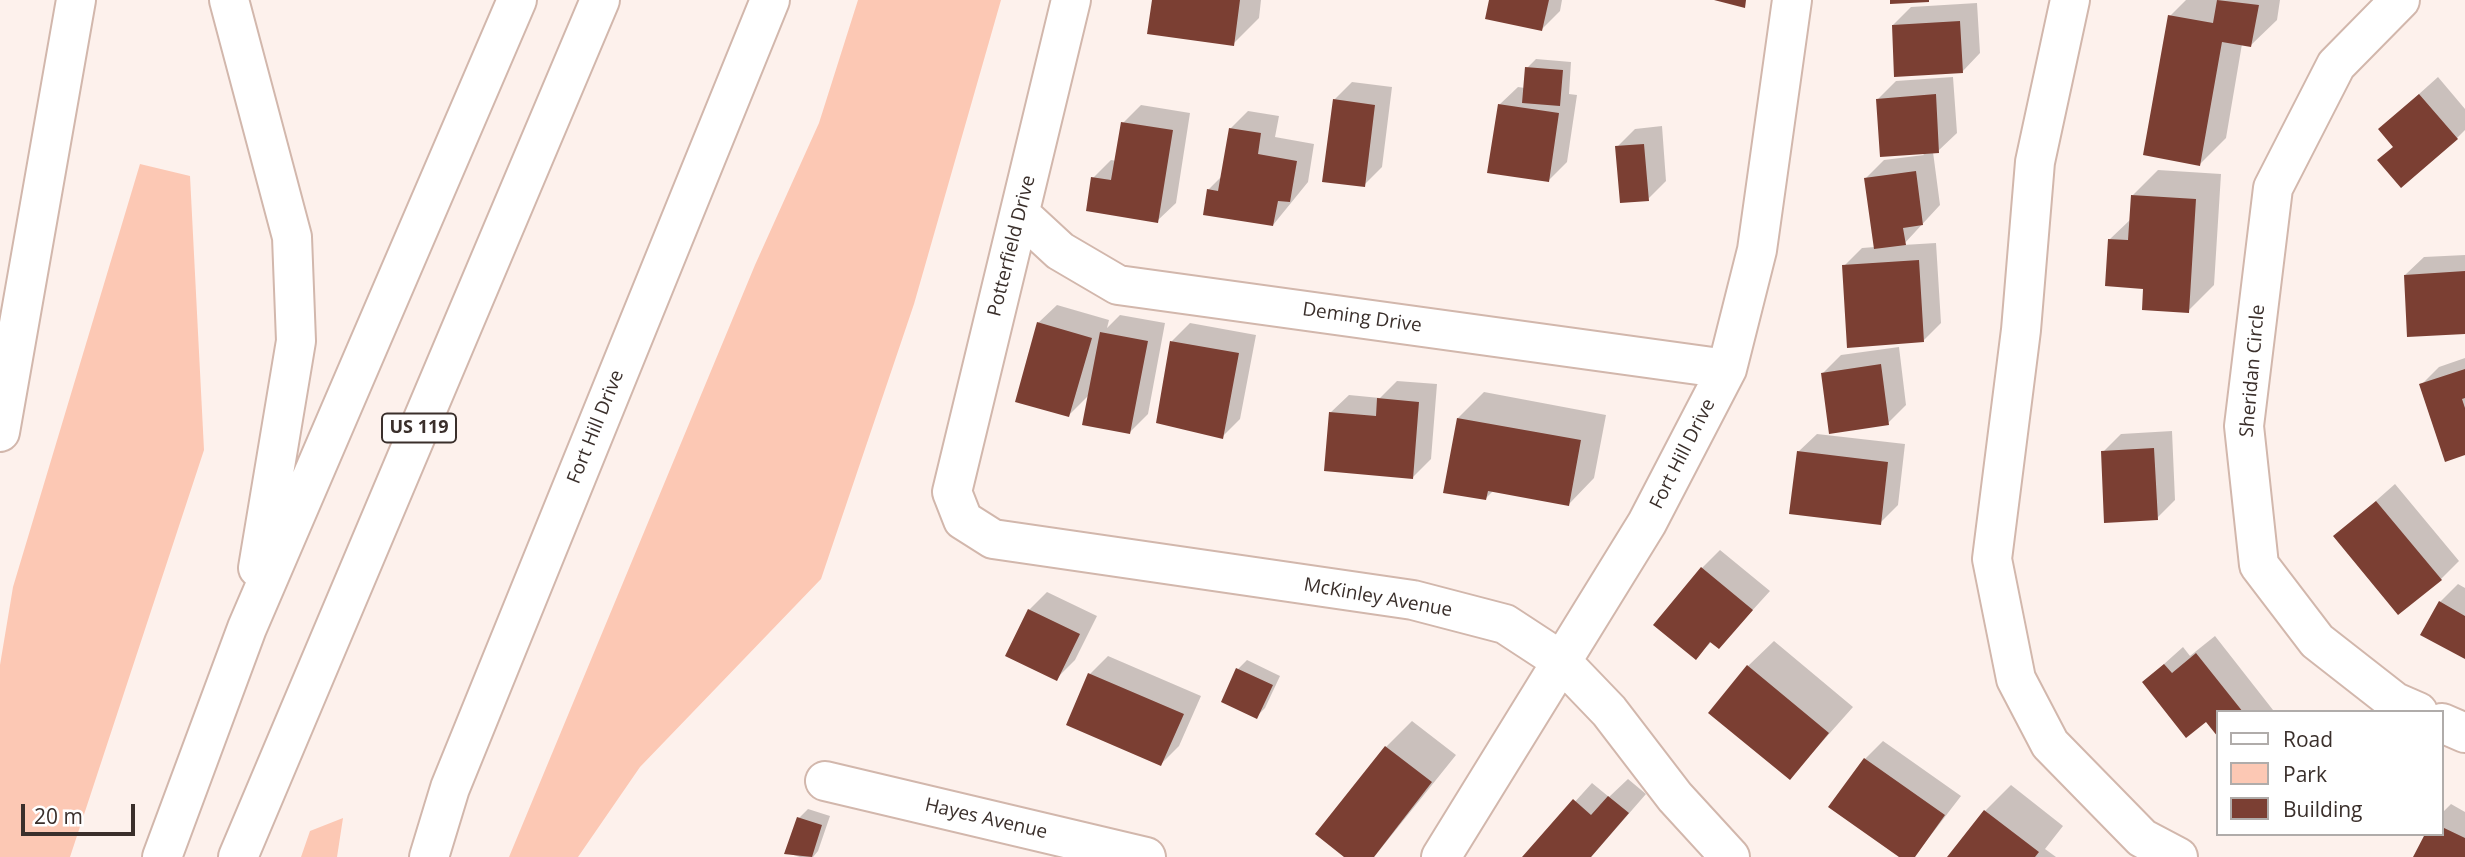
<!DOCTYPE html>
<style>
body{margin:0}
#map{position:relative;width:2465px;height:857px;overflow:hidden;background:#fdf1ec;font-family:"Open Sans",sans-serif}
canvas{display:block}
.legend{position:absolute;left:2216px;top:710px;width:228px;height:126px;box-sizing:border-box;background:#fff;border:2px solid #b0acaa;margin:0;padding:9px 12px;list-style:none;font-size:21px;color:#3a2f2b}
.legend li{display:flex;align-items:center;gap:14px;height:35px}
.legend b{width:35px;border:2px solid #b0acaa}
.scale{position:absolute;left:21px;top:804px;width:114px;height:32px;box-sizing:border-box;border:4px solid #3a2f2b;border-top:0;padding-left:9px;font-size:21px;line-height:24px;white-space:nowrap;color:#3a2f2b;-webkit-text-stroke:5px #fff;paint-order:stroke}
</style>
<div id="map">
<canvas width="2465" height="857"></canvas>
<ul class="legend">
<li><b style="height:9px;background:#fff"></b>Road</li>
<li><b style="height:19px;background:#fcc8b4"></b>Park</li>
<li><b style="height:19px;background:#7b3f33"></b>Building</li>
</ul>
<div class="scale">20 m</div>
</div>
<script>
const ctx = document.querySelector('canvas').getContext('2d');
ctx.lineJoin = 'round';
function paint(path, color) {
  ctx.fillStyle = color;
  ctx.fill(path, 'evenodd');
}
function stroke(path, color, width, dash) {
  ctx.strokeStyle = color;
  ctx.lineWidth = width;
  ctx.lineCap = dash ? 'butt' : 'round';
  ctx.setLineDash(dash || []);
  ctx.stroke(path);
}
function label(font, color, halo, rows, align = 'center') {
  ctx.font = font + ' "Open Sans",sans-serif';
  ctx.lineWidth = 7;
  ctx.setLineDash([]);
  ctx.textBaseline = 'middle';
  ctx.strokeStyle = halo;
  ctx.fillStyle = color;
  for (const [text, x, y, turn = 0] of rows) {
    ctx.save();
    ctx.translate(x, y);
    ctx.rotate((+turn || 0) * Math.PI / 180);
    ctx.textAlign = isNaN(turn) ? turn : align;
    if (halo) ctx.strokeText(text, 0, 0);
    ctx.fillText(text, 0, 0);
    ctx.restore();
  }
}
paint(new Path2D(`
 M858,0h143l-87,304 -93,275 -181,188 -62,90h-69l246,-592 64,-142z
 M140,164l50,12 14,274 -134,407h-70v-192l13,-78z
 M343,818l-6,39h-36l9,-26z`), '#fcc8b4');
paint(new Path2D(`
 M1154,0h107l-2,18 -26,26z
 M1491,0h71l-2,11 -18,18z
 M2186,0h94l-3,20 -26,25 -9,-1 -16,94 -26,26 -30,-148z
 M1977,3l3,50 -18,19 -69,-47 18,-18z
 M1536,59l35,3 -2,32 8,1 -10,67 -18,18 -50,-75 19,-18 7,1 2,-20z
 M1953,77l4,56 -19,18 -5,1 7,53 -37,40 33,-2 5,80 -18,18 -79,-75 18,-18 13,-1 -9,-69 18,-18 40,-5 -46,-56 18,-18z
 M2438,77l27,32v21l-8,8 -77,22 14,-14 -14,-17z
 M1352,82l40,5 -10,80 -18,18 -30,-85z
 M1141,105l49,8 -14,90 -19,18 -64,-43 18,-18 6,1 6,-38z
 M1248,111l31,5 -4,21 39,7 -6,38 -35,43 -65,-35 14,-14 8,-47z
 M1662,126l4,55 -18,18 -31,-52 18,-18z
 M2158,170l63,4 -7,111 -26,26 -43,-24 -35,-48 21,-20 1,-23z
 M2465,255v77l-60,-57 19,-18z
 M1057,305l52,15 -2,8 13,-13 45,8 -17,91 -18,18 -40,-38 -21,21 -31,-92z
 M1190,323l66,12 -16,84 -18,18 -50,-96z
 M1899,347l7,58 -18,18 -65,-50 18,-18z
 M2465,358v95l-44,-68 18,-18z
 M1397,381l40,3 -6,75 -18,18 -83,-64 19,-18 31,3z
 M1484,392l122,23 -12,63 -25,26 -75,-14 -9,9 -27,-81z
 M2172,431l3,69 -18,18 -54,-66 18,-18z
 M1817,434l88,10 -7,61 -18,18 -82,-71z
 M2395,484l64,77 -18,18 -106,-42z
 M1720,550l50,41 -51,56 -7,-6 -16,17 6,-90z
 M2458,584l7,4v69l-25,-55z
 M1047,592l50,24 -22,44 -19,19 -27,-69z
 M2215,636l58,74 -55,2v22l-11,-14 -63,-38 39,-35 7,9z
 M1774,641l79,66 -63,71 -42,-112z
 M1108,656l93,40 -22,50 -18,18 -71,-90z
 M1247,660l33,16 -15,32 -9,9 -18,-48z
 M1412,721l44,34 -82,102h-27l39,-110z
 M1883,741l78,55 -47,61h-12l-71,-51 34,-47z
 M1628,779l18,15 -55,63h-66l67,-74 17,14z
 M2011,785l52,41 -18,23 11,8h-107l36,-46z
 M2451,804l14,8v45h-50l27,-23v-21z
 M808,809l22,7 -12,35 -5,6h-13l-13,-4 12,-35z`), '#0003');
paint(new Path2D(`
 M1152,0h88l-6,46 -87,-12z
 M1489,0h60l-7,31 -57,-12z
 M1714,0h32l-1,8z
 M1890,0h39v2l-39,2z
 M2217,0l42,5 -8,42 -29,-5 -22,124 -57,-11 25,-140 45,8z
 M1960,21l3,52 -69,4 -2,-52z
 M1525,67l38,3 -3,36 -38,-3z
 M1936,94l3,59 -59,4 -4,-58z
 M2419,94l39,45 -57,49 -24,-28 16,-13 -15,-18z
 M1333,99l42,6 -10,82 -43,-5z
 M1498,104l61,9 -10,69 -62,-9z
 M1121,122l52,8 -15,93 -72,-12 5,-34 20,3z
 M1229,128l32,5 -3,21 39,7 -7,41 -12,-1 -5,25 -70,-11 4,-26 11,2z
 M1644,144l5,57 -29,2 -5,-57z
 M1916,171l7,54 -20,3 3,17 -32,4 -10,-71z
 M2131,195l65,4 -7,114 -47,-3 1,-21 -38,-3 3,-47 20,1z
 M1919,260l5,82 -77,6 -5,-83z
 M2465,271v63l-58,3 -3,-62z
 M1037,322l55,16 -23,79 -54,-15z
 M1100,332l48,9 -18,93 -48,-9z
 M1170,341l69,12 -16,86 -67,-16z
 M1881,364l8,61 -60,9 -8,-61z
 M2465,369v29l-3,1 3,9v47l-20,7 -26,-78z
 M1377,398l42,4 -6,77 -89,-8 5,-59 47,4z
 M1457,418l124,22 -12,66 -81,-15 -2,9 -43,-7z
 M2154,448l4,72 -54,3 -3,-72z
 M1797,451l91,11 -7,63 -92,-11z
 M2376,501l66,79 -44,35 -65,-79z
 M1701,567l52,43 -34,39 -9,-7 -14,18 -43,-35z
 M2439,601l26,15v43l-45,-24z
 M1028,609l52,25 -23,47 -52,-25z
 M2196,653l47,59h-25v25l-12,-15 -20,16 -44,-56 22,-18 8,9z
 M1747,665l82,68 -39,47 -82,-67z
 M1236,668l37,17 -16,34 -36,-17z
 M1088,673l96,41 -23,52 -95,-41z
 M1385,746l47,36 -58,75h-30l-29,-23z
 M1864,758l81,57 -30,42h-16l-71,-50z
 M1608,796l21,17 -38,44h-69l51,-58 18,16z
 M1984,810l55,42 -4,5h-88z
 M797,817l25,8 -10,32 -28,-3z
 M2442,827l23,11v19h-52l12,-23h17z`), '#7b3f33');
const minor = new Path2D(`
 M1071,0l-119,492 11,28 30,19 420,61 92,24 55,36 49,51 66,86 55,60
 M2070,0l-35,162 -14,168 -29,229 24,120 34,65 92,94 36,19
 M2400,0l-64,65 -63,123 -29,238 15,139 58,76 78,61 23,10
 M1020,214l40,37 58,34 609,84
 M2442,723l23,10
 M825,781l321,76
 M429,857l21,-69 320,-788
 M1441,857l206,-334 80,-154 30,-119 35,-250`);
const major = new Path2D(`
 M0,432l76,-432`);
const highway = new Path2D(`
 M229,0l63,237 4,104 -38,227
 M162,857l85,-229 270,-628
 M238,857l362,-857`);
stroke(minor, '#d2b7ac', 42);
stroke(major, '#d2b7ac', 42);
stroke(highway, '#d2b7ac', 42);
stroke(minor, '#fff', 38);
stroke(major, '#fff', 38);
stroke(highway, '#fff', 38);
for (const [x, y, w] of [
 [419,428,74]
]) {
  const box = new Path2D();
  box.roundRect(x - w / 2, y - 14.5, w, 29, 5);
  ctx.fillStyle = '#fff';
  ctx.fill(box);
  stroke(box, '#3a2f2b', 2);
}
label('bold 18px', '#3a2f2b', null, [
 ["US 119",419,428]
]);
label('19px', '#3a2f2b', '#fff', [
 ["Potterfield Drive",1012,246,-76],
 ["Deming Drive",1362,318,8],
 ["Sheridan Circle",2253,371,-85],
 ["Fort Hill Drive",596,427,-68],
 ["Fort Hill Drive",1683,454,-63],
 ["McKinley Avenue",1378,598,10],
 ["Hayes Avenue",986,819,13]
]);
</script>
